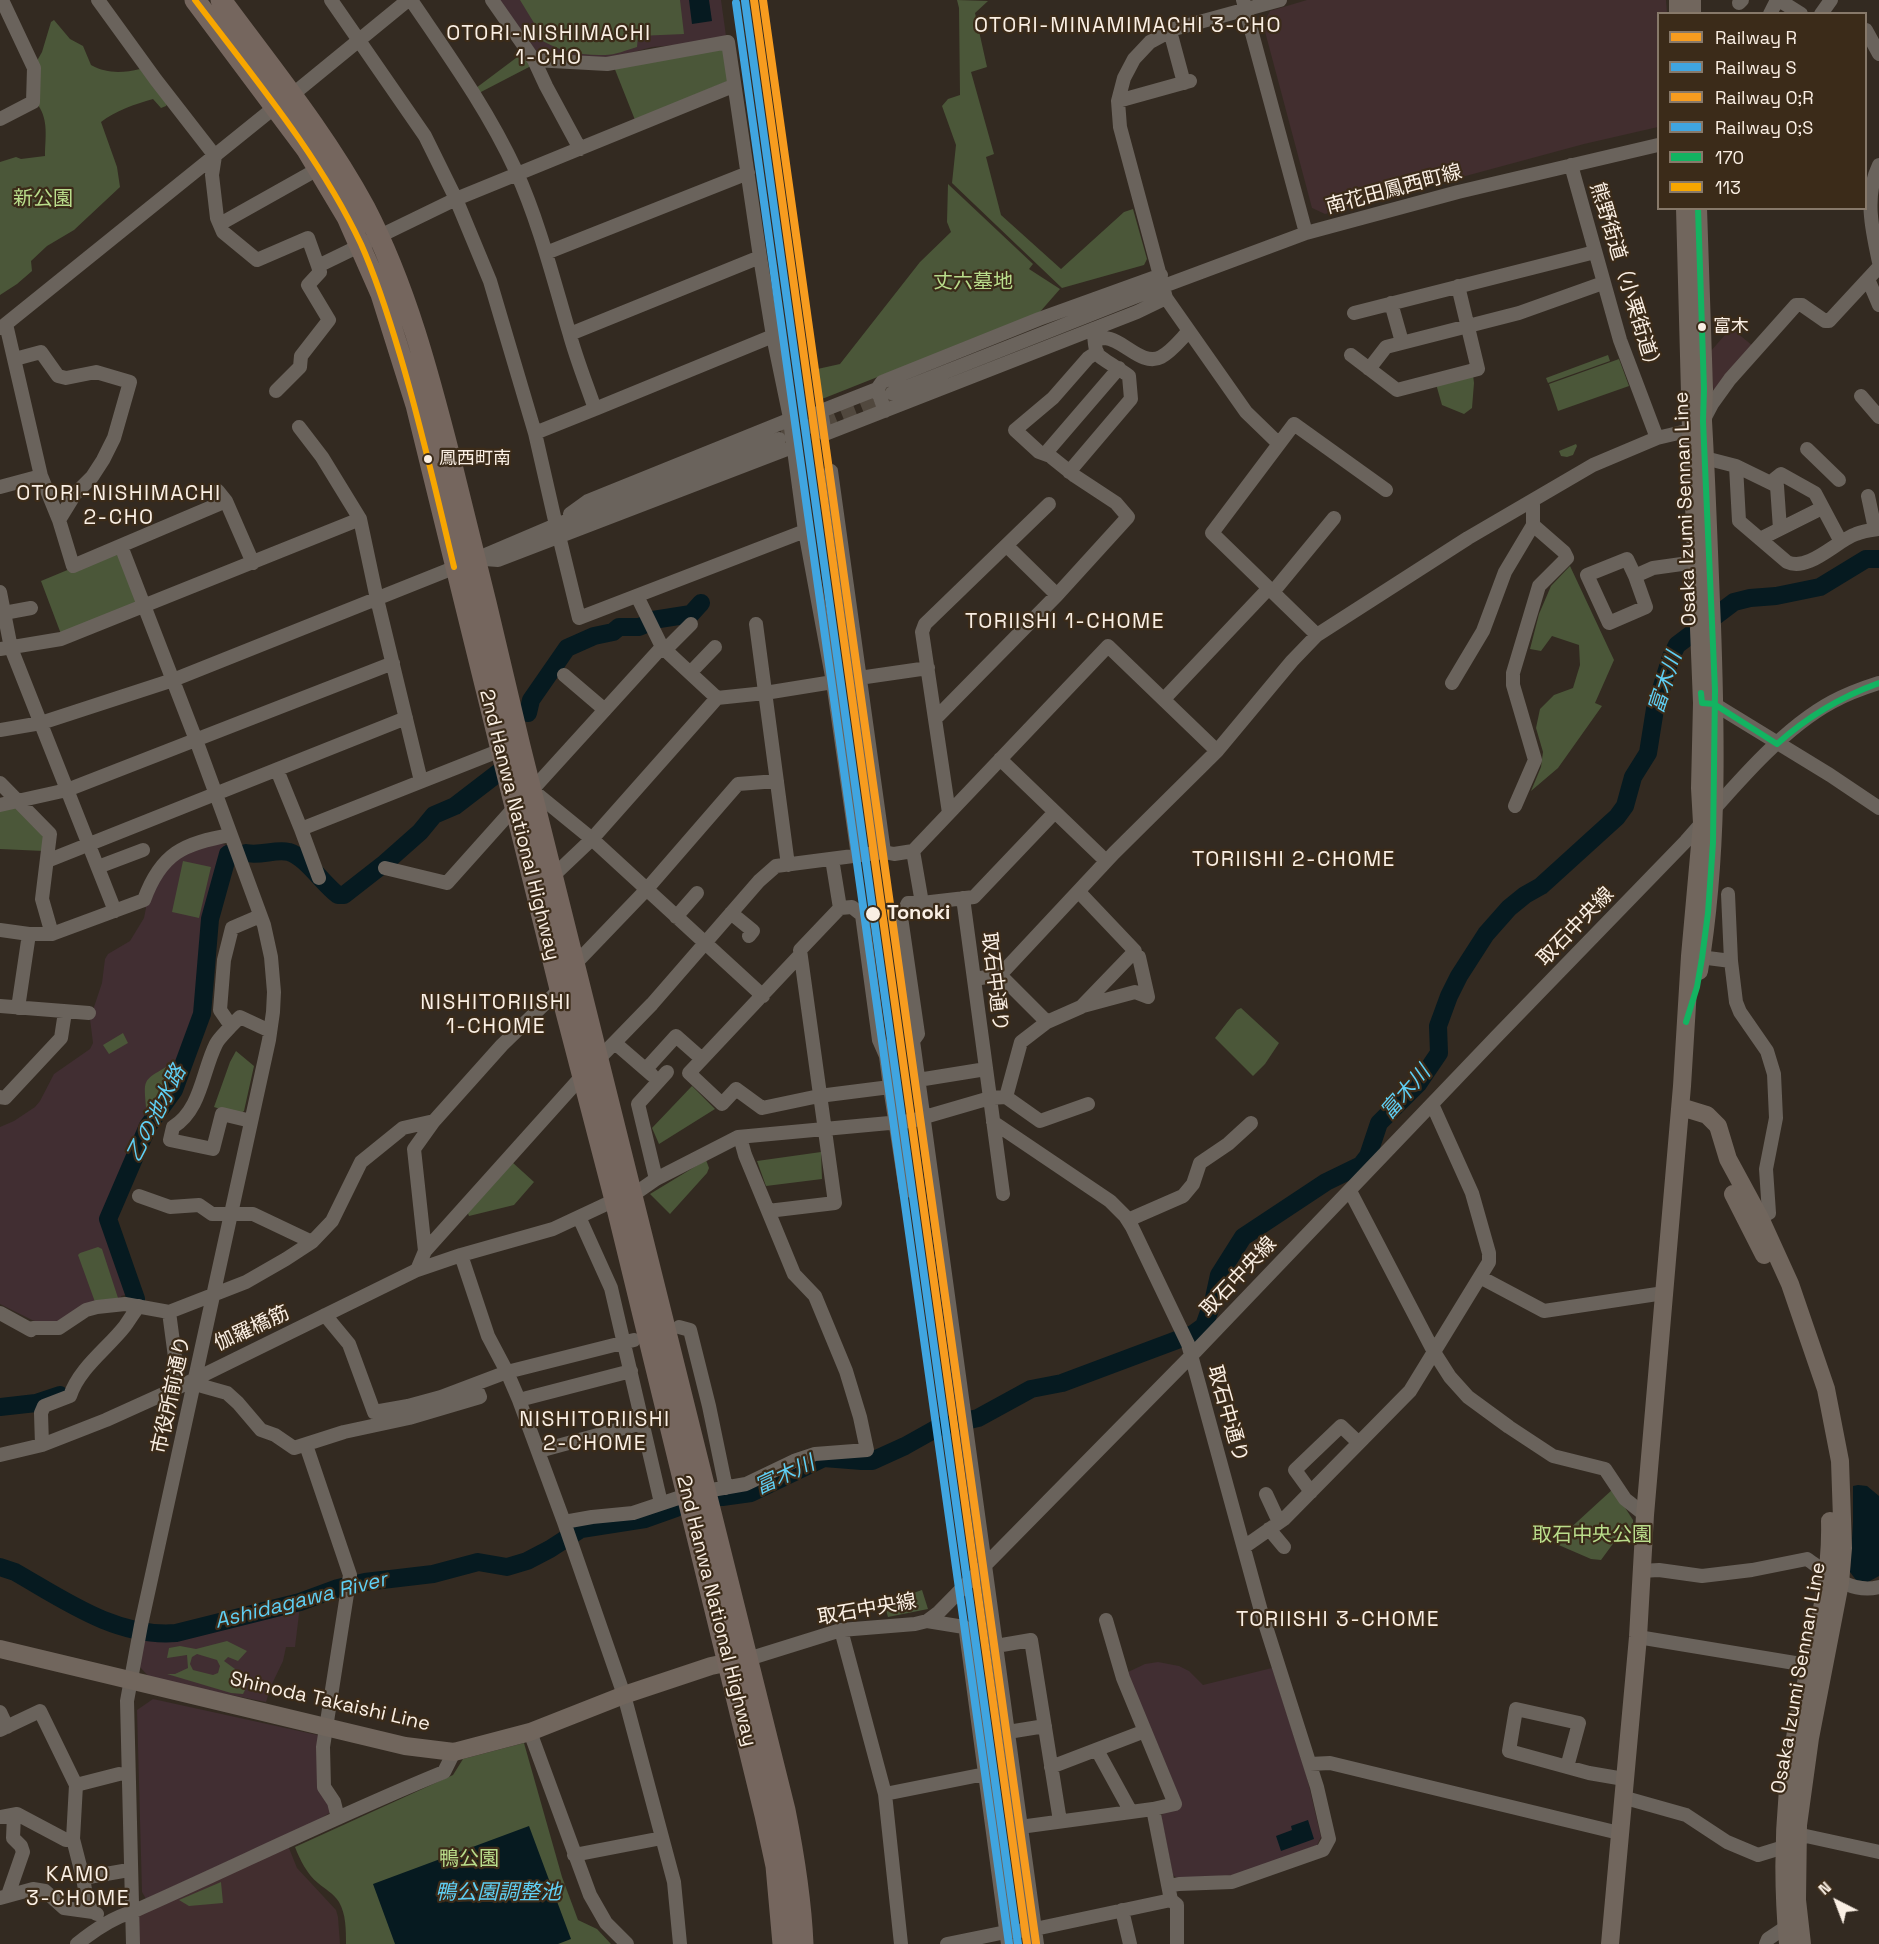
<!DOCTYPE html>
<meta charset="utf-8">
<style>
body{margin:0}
#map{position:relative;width:1879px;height:1944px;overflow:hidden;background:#332a21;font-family:"Space Grotesk",sans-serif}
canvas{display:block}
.legend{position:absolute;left:1657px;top:12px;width:210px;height:198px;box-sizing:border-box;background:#3b2b19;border:2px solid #87796a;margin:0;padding:8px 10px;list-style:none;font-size:18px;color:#faefe4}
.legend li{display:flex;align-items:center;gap:12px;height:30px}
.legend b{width:30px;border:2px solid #87796a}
.north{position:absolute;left:1807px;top:1872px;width:60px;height:60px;-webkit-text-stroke:4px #3b2b19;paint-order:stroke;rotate:318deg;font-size:16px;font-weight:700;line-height:24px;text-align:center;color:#faefe4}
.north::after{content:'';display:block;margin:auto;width:21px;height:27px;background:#faefe4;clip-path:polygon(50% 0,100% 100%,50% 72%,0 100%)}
</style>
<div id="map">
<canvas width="1879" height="1944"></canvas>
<ul class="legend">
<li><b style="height:8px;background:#f79c1f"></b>Railway R</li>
<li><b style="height:8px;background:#40a5e0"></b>Railway S</li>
<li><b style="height:8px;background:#f79c1f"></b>Railway O;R</li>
<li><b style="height:8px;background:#40a5e0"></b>Railway O;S</li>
<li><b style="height:8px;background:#13b361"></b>170</li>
<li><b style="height:8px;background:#f7a600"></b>113</li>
</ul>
<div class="north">N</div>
</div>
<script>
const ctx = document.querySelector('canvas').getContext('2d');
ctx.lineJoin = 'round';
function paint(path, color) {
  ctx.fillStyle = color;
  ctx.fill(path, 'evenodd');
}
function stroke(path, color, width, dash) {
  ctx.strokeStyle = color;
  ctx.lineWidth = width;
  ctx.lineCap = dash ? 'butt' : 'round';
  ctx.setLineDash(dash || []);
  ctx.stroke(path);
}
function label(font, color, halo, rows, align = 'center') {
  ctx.font = font + ' "Space Grotesk","Noto Sans JP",sans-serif';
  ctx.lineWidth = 4.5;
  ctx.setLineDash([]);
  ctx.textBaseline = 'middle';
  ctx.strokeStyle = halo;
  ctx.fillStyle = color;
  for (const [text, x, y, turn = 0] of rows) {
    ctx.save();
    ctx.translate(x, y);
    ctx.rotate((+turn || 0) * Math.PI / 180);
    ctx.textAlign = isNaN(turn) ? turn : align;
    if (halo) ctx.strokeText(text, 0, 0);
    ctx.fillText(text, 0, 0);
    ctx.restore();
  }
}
paint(new Path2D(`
 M1307,0h359l1,13 -9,1v113l-74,17 -259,70 -13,-6 -49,-184 7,-13z
 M1731,328l22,18 -39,50 -4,-44z
 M287,1843l10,25 39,42 2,7 2,27h-206l-2,-32z`), '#422e2f');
paint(new Path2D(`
 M498,0h223l5,36 -25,7 -49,4 -44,12 -64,-5 -7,-3 -9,-9z
 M216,841l9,4 2,8 -17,66 -10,94 -27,76 -30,43 -36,84 1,11 24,66 -11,3 -2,6 -69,24 -18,-6 -32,-16v-177l14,-6 21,-14 5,-6 14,-27 36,-25 3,-6 -3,-24 12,-36 3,-24 3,-5 22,-13 14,-23 2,-10 -2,-5 7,-19 34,-35z
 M300,1606l-5,41h-9l-3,14 -12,25 -5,16 -115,-23 -11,-12 4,-27 41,-3 22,-4z
 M1158,1662l21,4 10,5 14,14 69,-17 34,105 15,64 -4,8 -77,30 -63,3 -4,-3 -12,-59 3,-4 11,-4 -49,-135 19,-9z
 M153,1699l169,37 9,76 -11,7 -174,80 -4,-7 -5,-182z`), '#412e32');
paint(new Path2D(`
 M520,0h160l4,34 -46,2 -1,11c-10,3 -22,8 -32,8 -23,1 -49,-4 -68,-18l-3,-14z
 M957,0l31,1 -13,12 12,54 -16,5 23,82 -8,3 15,58 60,54 63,-57 9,-3 14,50 -3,6 -82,23 -110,-105 4,-38 -14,-39 6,-7 12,-4 -1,-87z
 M54,20l16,19 13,7 8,19c16,9 32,8 49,4l28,33 -2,4 -5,2 -8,-9c-18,5 -38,12 -52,23l16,45 3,20 -46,43 -27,16 -16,15 1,10 -15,13 -17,11v-133l16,-5 5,2 24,-3c0,-18 4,-35 -7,-51v-46l4,-7 9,-30z
 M724,49l4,32 -93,39 -21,-53z
 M524,52l7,14 -52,27 -3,-5z
 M948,184l85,80 -4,5 31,20 -21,24 -222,88 -4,-31 27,-6 80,-102 31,-30 -4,-10z
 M1608,355l2,6 -62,22 -2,-5z
 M1619,359l10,27 -71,25 -9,-27z
 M1473,375l1,8 -2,25 -8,6 -22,-9 -6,-21z
 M1576,444l1,2 -4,9 -6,2 -6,-1 -2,-5z
 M118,549l20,55 -77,30 -20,-53z
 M1570,566l44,94 -19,43 7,3 -44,62 -27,23 10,-24 2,-15 -7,-24 4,-19 14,-14 19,-7 7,-23 -1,-20 -27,-9 -11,15 -11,-2 9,-35 12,-28z
 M17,806l26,27 1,18 -44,-2v-40z
 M183,861l28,6 -12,51 -27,-6z
 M1241,1008l38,35 -14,21 -12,12 -38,-38 22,-28z
 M123,1033l5,10 -19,11 -6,-9z
 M236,1051l18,15 -10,45 -5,4 -25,-8 16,-45z
 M166,1067c3,20 -6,26 -18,41l-2,-1c-2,-27 -4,-26 20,-40z
 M692,1086l23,23 -56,35 -7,-16z
 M821,1152l1,27 -56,7 -9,-25z
 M706,1160l3,8 -2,5 -37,41 -20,-20z
 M512,1162l22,20 -20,23 -45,11 -2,-5z
 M98,1247l4,2 17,52 -24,1 -17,-47 2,-2z
 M1613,1489l20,31v11l-18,10 -14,19 -10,-1 -37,-16z
 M922,1590l6,19 -40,8 -4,-14z
 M227,1641l20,10 -9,10 -10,-4 -4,4 11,8 3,11 9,6 -4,8 -12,-1 -64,-19h8l13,-6 -1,-13 -20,3 2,-10 11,-2 16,3zM197,1654l20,6 3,6 -2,7 -5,2 -20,-5 -3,-6 2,-7z
 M524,1743l38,134 16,43 19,9 14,15h-265c0,-14 0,-30 -7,-42 -6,-9 -14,-13 -21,-19 -11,-9 -18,-23 -23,-36l158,-72 10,-16z
 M221,1882l2,21 -34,3 -10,-6z`), '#4b5739');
paint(new Path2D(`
 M689,0h20l3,21 -20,3z
 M1858,1485l9,1 12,10v80l-11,6 -12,-2 -6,-8 3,-50v-36z
 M1308,1820l6,19 -33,12 -5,-15 16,-6 -1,-4z
 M529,1826l42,113 -13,5h-163l-22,-60z`), '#061a20');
stroke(new Path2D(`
 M653,620l38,-6 10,-11
 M528,713l3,-13 36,-52 27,-12 19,-4 6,-5h20l5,-2
 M246,853c15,3 29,-4 43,-1 17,5 34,32 49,43h6l41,-32 35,-31 14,-17 21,-9 43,-33
 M136,1299l-28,-80 40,-93 26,-36 28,-76 8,-95 18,-65
 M0,1407l36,-4 24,-8
 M722,1497l29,-4 73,-35 38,3h10l33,-15 34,-19 39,-9 53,-29 31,-6 131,-49 11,-8 10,-28 5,-23 24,-38 83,-55 35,-17 7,-9 11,-33 39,-39 21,-31 -1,-27 11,-30 10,-20 27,-42 23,-26 16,-13 16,-9 76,-69 8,-11 8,-29 15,-24 7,-44 16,-52 6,-12 57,-43 16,-4 26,-2 44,-9 46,-28h13
 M0,1567l15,5c49,28 102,66 161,61l124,-31 38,-14 27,-6 68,-8 45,-12 29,5 20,-6 23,-12 31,-20 64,-10 31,-11`), '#061a20', 18);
stroke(new Path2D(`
 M783,437l107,-43`), '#51483e', 14, [14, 7]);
stroke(new Path2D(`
 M98,0l58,80 59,76 -3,19 5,43 6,14 34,28 51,-22 10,28 138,-67 277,-113
 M331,0l94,136 31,63 34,82 45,152 21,92
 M411,0c38,56 77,110 105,171 23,51 37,107 53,161 7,26 17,51 26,77l178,-73
 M492,0l42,60 12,26 34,63
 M1243,0l63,233
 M1779,0l22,14
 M1739,3l3,-3
 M1770,14l7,-14
 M1821,14l10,-14
 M1866,30l13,24
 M1170,31l14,52
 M534,60l73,4 121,-22 32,215 13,79 16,77 16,118 28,151 25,174
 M292,95l116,-95
 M1118,101l72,-20
 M0,119l33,-17 1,-34 -32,-68
 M1571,165l49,175 37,98
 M1879,165c-15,31 -7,65 0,97
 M220,224l98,-55
 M546,253l202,-80
 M1868,279l11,26
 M1391,303l11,39
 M1354,313l241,-61
 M6,324l35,152 18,44 14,46 153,-65
 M1,328l274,-221
 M570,334l190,-77
 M1096,339c3,0 6,-1 9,-1 18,1 37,29 56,19 11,-6 20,-18 28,-26
 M1351,355l46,35 81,-21 -20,-83
 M15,359l26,-7 17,24 8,2 30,-6 34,10 -16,56 -11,22 -11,17 -17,17 -16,26
 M1369,369l17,-22 133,-34 84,-30
 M877,389l-56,22 4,23 312,-122 29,-14
 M276,391l24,-24 1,-11 28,-36 -21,-35 12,-13 -2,-6
 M892,393l253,-100 161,-60 152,-41 200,-47
 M1861,396l18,21
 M885,411l-8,-22 5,-7 157,-63 122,-44
 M299,427l23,30 38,62 17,80 44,182
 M535,433l60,-24
 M1278,443l-32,-31 -80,-114 -46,-171 -2,-26 6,-23 10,-19 16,-17 24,-13 106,-29
 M1807,449l32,31
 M1045,454l74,-86
 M1697,456l39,10 41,20 3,43
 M1736,466l3,55 48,41c22,10 49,-21 69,-28 7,-3 15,-4 23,-5
 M831,471l53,381
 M1069,472l62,-73 -2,-23c-7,-6 -29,-17 -32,-23 -3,-7 -2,-16 -4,-24
 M1771,482l10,-8 34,19 26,49
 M0,487l41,-11
 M218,491l8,10 27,62
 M1868,496l7,33
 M570,514l18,-13 203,-82
 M559,536l20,82 226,-87
 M1760,539l62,-31
 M121,546l75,194 68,185 7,32 3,35 -1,20 -4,28 -128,585 -14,76 6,243
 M1007,546l50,49
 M485,559l13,1 297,-114
 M1635,576l-8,-17 -40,16 22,48 37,-16 -11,-31 18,-8 43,-6
 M0,592l11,56 104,263
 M1273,592l61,-74
 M637,596l25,51
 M4,613l27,-5
 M756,624l32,241
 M1317,635l-105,-102 82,-109 92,66
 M0,649l61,-10 299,-120
 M665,650l26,-26
 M690,673l25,-26
 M564,675l41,35
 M859,678l69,-10
 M1452,683l31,-52 22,-59 28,-47v-24
 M717,698l-55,-51 -130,143 60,49 171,157
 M1164,699l105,-111
 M1707,704h7l116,71 49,33
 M935,719l122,-124 71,-78 -12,-14 -41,-27 -25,-20 -11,-4 -24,-22 38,-32 35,-40 9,-6
 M0,730l41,-7 132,-43 303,-121 80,-34 223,-86
 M1000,759l106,102
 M277,770l24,59 18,49
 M0,783l50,51 -8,65 10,35
 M0,805l67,-15 326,-127
 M1515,806l20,-46 -22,-75v-12l26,-87 28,-28 -3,-6 -31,-27
 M949,813l-27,-181 3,-8 124,-120
 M301,829l200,-79
 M913,851l9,52 52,-6 80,-84
 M47,861l359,-143
 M98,867l45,-17
 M385,868l62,15 68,-76
 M553,876l39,-37 125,-141 48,-5 68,-11
 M1728,894l3,67 5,41 4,10 27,39 7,23 2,44 -10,51 3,44 -9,5
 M963,898l40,296
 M922,903h-14l-7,14 17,117 -5,7 124,903
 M840,908l12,-1 10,8 17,125 7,16 4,31
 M731,913l22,18 -4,5
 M676,917l21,-24
 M0,930l29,4h23l92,-34c17,-47 40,-57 87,-65
 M800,955l-111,118 33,31 14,-15 26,19 57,-12 71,-9 16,104
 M1692,956l39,5
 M1139,957l9,40
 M575,964l71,-74 92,-106 39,-3
 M1000,975l47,47
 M974,979l26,-4 114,-122 103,-102 75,-90 25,-26 151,-97 125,-73 64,-27 34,-8 12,-9 9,-17 18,-25 66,-74h6l23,16h4l50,-54
 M0,1006l89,7
 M1083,1006l52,-14 13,5
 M18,1008l11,-74
 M231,1026l9,-9 30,14
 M615,1043l37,32
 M646,1069l30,-33 26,23
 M918,1080l68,-11
 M0,1097l5,1 56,-60 4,-26
 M1006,1097l34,24 48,-17
 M251,1121l-29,-7 -9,35 -43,-9 3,-13c28,-17 29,-55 43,-83 3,-6 10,-12 15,-18l-11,-16 4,-50 8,-32 28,-12
 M993,1122l117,79 15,15 7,11 56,117 73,267 56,176 12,52 -6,11 -91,32 -53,2 -10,2
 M656,1179l-18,-75 29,-32
 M1350,1191l84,161 16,25 18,20 41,30 44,29 52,13 20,30 20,16
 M139,1196l31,11 29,-2 13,9h41l59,28
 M768,1211l67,-8 -35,-253 40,-42 -8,-49
 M579,1217l32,71 50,215
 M1128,1220l55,-24 10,-12 7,-21 28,-19 23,-21
 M425,1251l-11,-102 20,-28
 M461,1255l27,81 19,36 12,28 45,122 60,173 50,187 6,62
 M417,1270l8,-19 158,-176 69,-71 107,-123 17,-15 108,-14 10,2 19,-3 195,-205 109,105
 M1480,1277l64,34 120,-18
 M169,1312l10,75
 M0,1313l31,17 2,-2h26l27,-18 11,-3 28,-3 44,8 77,-30 40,-23 26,-17 20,-21 29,-59 42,-34 31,-7 68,-76 58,-56
 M325,1315l24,29 25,68 34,-6 33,-9 66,-25 127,-32
 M679,1327l11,3 19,76 17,82
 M196,1377l6,9 25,7 11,10 23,27 14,5 19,13 50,-16 65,-14 71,-21 -5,-12
 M519,1400l112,-29
 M42,1445l-1,-32 3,-7 26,-10c9,-28 38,-48 55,-70 5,-7 9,-14 14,-20
 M306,1445l44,130 -27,172 1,40 10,15 4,16
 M539,1451l103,-28
 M0,1455l42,-10 64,-25 73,-33 238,-117 44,-15 92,-26 62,-29 18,-5 23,-16 82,-42 173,-16 79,-23 16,-1 15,-55 26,-20 34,-15 54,-56 -56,-59
 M706,1491l40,-7 48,-23 21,-7 52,-4 -7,-33 -14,-46 -31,-75 -21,-22 -49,-119 -5,-18
 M1311,1492l-16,-22 46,-44 18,17
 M1266,1494l13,28
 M564,1522l28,-5 41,-4 54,-18
 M1269,1529l15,18
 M1244,1547l40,-28 126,-128 79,-129v-9l-17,-60 -40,-89
 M1641,1571l18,-1 43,6 50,-6 55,-11c22,15 43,35 72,28
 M1106,1620l17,58 52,126 -22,5
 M927,1621l37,6 2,5 42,312
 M841,1630l44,164 16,150
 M1638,1637l181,30
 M996,1646l35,-6 29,181
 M748,1659l93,-29 74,-6 12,-3 12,-9 252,-256 305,-319 190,-196c41,-46 92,-110 146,-139 15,-8 31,-14 47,-19
 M0,1712l7,15
 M0,1730l40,-19 36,74 -3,54 10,39 4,23 6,11
 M530,1732l60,163 16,28 21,21
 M1008,1732l37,-6
 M1097,1750l34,62
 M1310,1764l20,-1 289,70
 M1051,1767l94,-36
 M1567,1767l12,-44 -63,-14 -7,42 80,22 35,6
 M76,1785l43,-11
 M885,1794l100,-20
 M1622,1797l64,18 41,27 31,13 26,-8 22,-11 73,16
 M0,1817l17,-3 49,26 7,-1
 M1020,1827l133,-18 18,91 6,5v39
 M574,1855l88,-17
 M83,1878l40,-7
 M8,1895l15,-43 -2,-6 -8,-8 1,-23
 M0,1898l33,-9 12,2 19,17 29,4 4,2
 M1122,1910l8,34
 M77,1944c16,-13 35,-26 55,-32 104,-46 206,-97 312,-140l10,-20
 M947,1944l54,-11 34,-4 136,-29
 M1766,1944l2,-5 18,-12`), '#6a635c', 14);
stroke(new Path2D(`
 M1678,0v14
 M1692,0v14
 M1698,208l6,181 -1,32c4,68 6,136 9,205 4,115 6,231 -13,345
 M1681,1107l26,8 11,11 10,33 32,59 30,66 36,105 14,72 3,87 -3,35 -30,155 -12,87 -1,75 5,44
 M1733,1194l31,61
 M0,1649l405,97 49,6 76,-20 94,-37 87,-29 29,-6
 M1610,1944l28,-307 7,-122 37,-429 8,-130 12,-133 -2,-35 2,-85 -11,-273 -6,-222
 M1788,1944c-7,-75 -4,-150 10,-224 13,-65 34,-132 32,-199`), '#71665d', 18);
stroke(new Path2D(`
 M195,0l112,150 40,67 34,77 35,111 144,584 55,211 150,615 11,51 7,78
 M221,0c50,68 104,134 144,208 41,79 64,167 86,253 24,95 47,190 69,285l265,1064c9,45 16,88 18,134`), '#75665e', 21);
stroke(new Path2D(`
 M1701,693l1,10 12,1 63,40c31,-28 63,-47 102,-61
 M1686,1022l11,-35 5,-29 6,-45 5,-70 2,-153 -12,-269 1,-32 -6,-181`), '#13b361', 6);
stroke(new Path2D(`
 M195,0c59,78 124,155 166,244 16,36 28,74 39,111 21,70 37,141 54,212`), '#f7a600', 6);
stroke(new Path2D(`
 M754,0l273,1944`), '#f79c1f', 8);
stroke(new Path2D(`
 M745,1l273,1943`), '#40a5e0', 8);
stroke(new Path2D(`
 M763,0l273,1943`), '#f79c1f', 8);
stroke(new Path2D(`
 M736,3l273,1941`), '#40a5e0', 8);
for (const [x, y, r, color] of [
 [1702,327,5,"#faefe4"],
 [428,459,5,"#faefe4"],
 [873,914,8,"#faefe4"]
]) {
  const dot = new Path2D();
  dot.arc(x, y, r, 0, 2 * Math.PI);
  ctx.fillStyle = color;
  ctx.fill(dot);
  stroke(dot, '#3b2b19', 2);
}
label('18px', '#faefe4', '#3b2b19', [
 ["富木",1713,327],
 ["鳳西町南",439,459]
], 'left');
label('20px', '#faefe4', '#3b2b19', [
 ["南花田鳳西町線",1394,190,-15],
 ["熊野街道（小栗街道）",1625,279,73],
 ["Osaka Izumi Sennan Line",1686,509,-92],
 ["2nd Hanwa National Highway",519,825,76],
 ["取石中央線",1576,927,-46],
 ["取石中通り",994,982,83],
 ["取石中央線",1239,1277,-47],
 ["伽羅橋筋",252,1329,-25],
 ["市役所前通り",172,1395,-78],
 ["取石中通り",1227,1414,74],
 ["取石中央線",867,1610,-10],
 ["2nd Hanwa National Highway",716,1611,76],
 ["Osaka Izumi Sennan Line",1799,1678,-80],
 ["Shinoda Takaishi Line",330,1702,13]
]);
label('20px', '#b9dd8b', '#3b2b19', [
 ["新公園",43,200],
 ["丈六墓地",973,283],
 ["取石中央公園",1592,1536],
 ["鴨公園",469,1860]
]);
label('bold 20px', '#faefe4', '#3b2b19', [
 ["Tonoki",887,914]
], 'left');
ctx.letterSpacing = '1.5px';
label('21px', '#faefe4', '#3b2b19', [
 ["OTORI-MINAMIMACHI 3-CHO",1128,26],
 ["OTORI-NISHIMACHI",549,34],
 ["1-CHO",549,58],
 ["OTORI-NISHIMACHI",119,494],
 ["2-CHO",119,518],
 ["TORIISHI 1-CHOME",1065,622],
 ["TORIISHI 2-CHOME",1294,860],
 ["NISHITORIISHI",496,1003],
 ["1-CHOME",496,1027],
 ["NISHITORIISHI",595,1420],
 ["2-CHOME",595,1444],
 ["TORIISHI 3-CHOME",1338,1620],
 ["KAMO",78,1875],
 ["3-CHOME",78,1899]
]);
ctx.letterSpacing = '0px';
label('italic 21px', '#5fcff4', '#3b2b19', [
 ["富木川",1666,683,-72],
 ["富木川",1406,1093,-49],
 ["乙の池水路",157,1114,-63],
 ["富木川",785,1476,-25],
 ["Ashidagawa River",301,1601,-14],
 ["鴨公園調整池",498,1893]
]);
</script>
